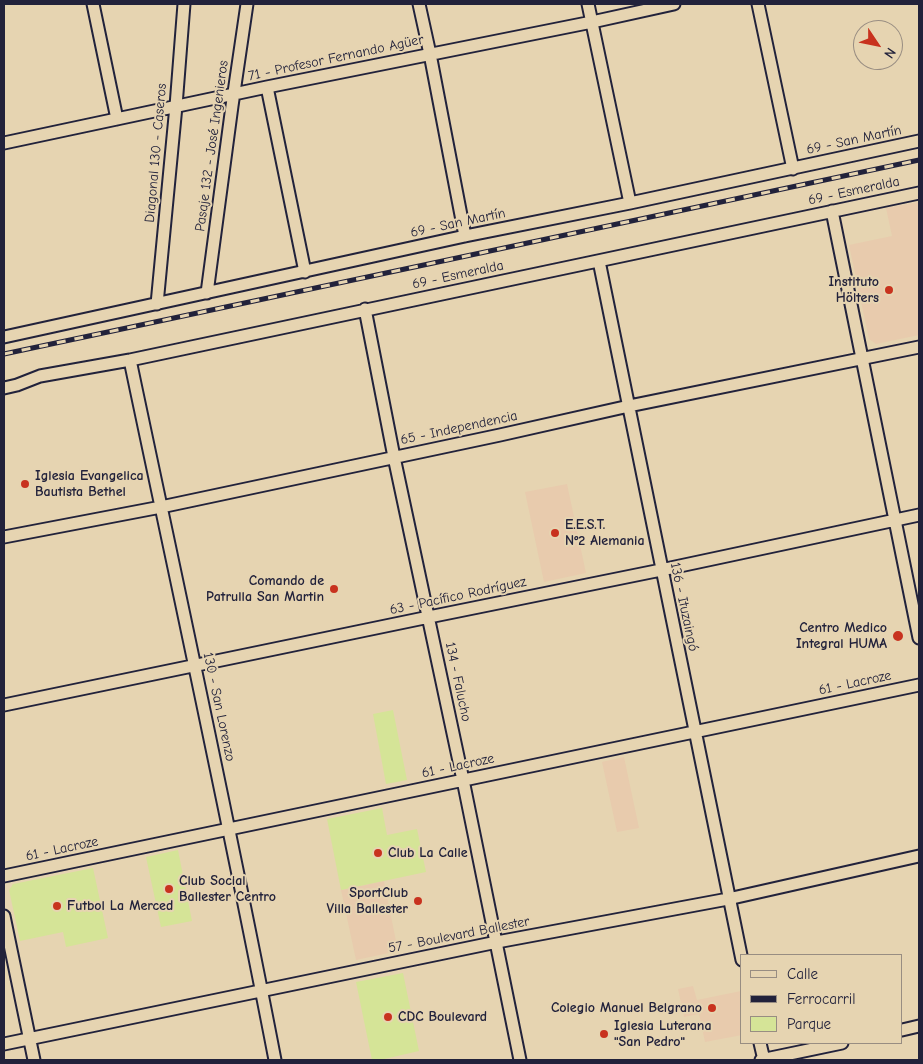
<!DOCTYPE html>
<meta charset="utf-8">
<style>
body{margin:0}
#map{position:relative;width:923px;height:1064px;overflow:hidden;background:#e6d4b1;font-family:"Comic Neue",sans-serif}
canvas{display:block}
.frame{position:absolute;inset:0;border:5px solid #22223b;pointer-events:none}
.legend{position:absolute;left:740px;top:954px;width:162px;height:90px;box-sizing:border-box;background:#e6d4b1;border:1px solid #988d82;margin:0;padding:6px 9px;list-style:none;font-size:15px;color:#22223b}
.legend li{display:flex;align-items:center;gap:10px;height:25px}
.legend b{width:25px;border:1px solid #988d82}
.north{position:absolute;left:853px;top:20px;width:50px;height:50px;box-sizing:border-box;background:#e6d4b1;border:1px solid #988d82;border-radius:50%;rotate:124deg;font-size:14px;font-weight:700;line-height:20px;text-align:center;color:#22223b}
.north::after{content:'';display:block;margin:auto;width:18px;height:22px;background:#c8321e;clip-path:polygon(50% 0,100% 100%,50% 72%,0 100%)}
</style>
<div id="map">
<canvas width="923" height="1064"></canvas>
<div class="frame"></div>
<ul class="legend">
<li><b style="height:6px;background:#e6d4b1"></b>Calle</li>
<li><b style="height:6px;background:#22223b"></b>Ferrocarril</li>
<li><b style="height:14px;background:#d5e497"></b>Parque</li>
</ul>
<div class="north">N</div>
</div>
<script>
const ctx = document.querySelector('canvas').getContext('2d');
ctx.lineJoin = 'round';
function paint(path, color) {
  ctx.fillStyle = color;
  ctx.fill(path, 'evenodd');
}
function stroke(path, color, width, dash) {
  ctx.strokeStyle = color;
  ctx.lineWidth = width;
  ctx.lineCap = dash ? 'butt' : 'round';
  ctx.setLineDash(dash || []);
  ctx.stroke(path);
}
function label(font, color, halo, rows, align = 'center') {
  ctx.font = font + ' "Comic Neue",sans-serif';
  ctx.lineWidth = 4;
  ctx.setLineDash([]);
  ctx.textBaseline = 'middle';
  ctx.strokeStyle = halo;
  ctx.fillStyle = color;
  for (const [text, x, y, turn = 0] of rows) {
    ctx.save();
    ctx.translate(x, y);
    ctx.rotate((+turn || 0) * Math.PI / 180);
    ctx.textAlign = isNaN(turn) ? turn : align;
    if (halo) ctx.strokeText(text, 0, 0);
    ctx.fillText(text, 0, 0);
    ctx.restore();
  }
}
paint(new Path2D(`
 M919,202v133l-43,9 -7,-5 -20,-94 43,-9 -6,-28z
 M567,484l19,89 -42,9 -19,-90z
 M624,757l15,71 -22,4 -15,-70z
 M384,881l14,70 -42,9 -15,-70z
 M693,986l4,14 44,-9 1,5v39l-37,7 -6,-28 -15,3 -6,-28z`), '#e8cbad');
paint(new Path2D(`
 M393,710l14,70 -21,4 -13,-70z
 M382,808l5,27 30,-6 9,43 -85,18 -14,-71z
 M178,850l14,71 -31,6 -15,-70z
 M93,868l15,70 -42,9 -3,-15 -43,9 -11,-51 4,-6z
 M403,973l16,78 -39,9h-8l-16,-78z`), '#d5e497');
const street = new Path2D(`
 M93,4l24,115
 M419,4l11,50 35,182
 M588,4l42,199
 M758,4l35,165
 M267,87l38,185
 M4,143l263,-56 325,-65 82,-18
 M832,211l87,427
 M599,261l143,699
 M207,293l25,-187 15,-102
 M157,304l19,-198 8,-102
 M365,309l29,148 69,323 57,280
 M4,337l461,-101 165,-33 289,-62
 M130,360c49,233 100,466 145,700
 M4,388l13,-3 23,-9 90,-16 789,-167
 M4,537l157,-30 339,-72 129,-29 290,-59
 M4,705l425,-88 232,-47 258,-55
 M4,876l915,-191
 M4,916l30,144
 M902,1030l17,-4
 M760,1043l4,17
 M4,1044l493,-102 231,-43 191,-43
 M761,1060l81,-17`);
stroke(street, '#22223b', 15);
stroke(street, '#e6d4b1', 11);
const rail = new Path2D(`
 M4,354l915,-194`);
stroke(rail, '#22223b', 5);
stroke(rail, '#e6d4b1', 3, [9]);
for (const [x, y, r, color] of [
 [889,290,5,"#c8321e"],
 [25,484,5,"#c8321e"],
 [555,533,5,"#c8321e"],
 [334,589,5,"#c8321e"],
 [898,636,6,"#c8321e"],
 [378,853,5,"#c8321e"],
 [169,889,5,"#c8321e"],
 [418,901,5,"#c8321e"],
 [57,906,5,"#c8321e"],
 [712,1008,5,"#c8321e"],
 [388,1017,5,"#c8321e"],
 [604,1034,5,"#c8321e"]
]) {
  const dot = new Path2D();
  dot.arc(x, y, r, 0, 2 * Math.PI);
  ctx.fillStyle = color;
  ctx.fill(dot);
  stroke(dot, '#e6d4b1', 2);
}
label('14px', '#22223b', '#e6d4b1', [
 ["71 - Profesor Fernando Agüer",336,58,-12],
 ["69 - San Martín",854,140,-12],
 ["Pasaje 132 - José Ingenieros",212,146,-82],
 ["Diagonal 130 - Caseros",156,153,-85],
 ["69 - Esmeralda",854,191,-12],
 ["69 - San Martín",458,223,-12],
 ["69 - Esmeralda",458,275,-12],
 ["65 - Independencia",459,428,-12],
 ["63 - Pacífico Rodríguez",458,596,-12],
 ["136 - Ituzaingó",684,607,78],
 ["134 - Falucho",458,682,78],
 ["61 - Lacroze",855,683,-12],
 ["130 - San Lorenzo",219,707,78],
 ["61 - Lacroze",458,766,-12],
 ["61 - Lacroze",62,849,-12],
 ["57 - Boulevard Ballester",459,935,-11]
]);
label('bold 14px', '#22223b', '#e6d4b1', [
 ["Instituto",879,282,"right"],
 ["Hölters",879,298,"right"],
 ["Iglesia Evangelica",35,476],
 ["Bautista Bethel",35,492],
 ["E.E.S.T.",565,525],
 ["Nº2 Alemania",565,541],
 ["Comando de",324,581,"right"],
 ["Patrulla San Martin",324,597,"right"],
 ["Centro Medico",887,628,"right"],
 ["Integral HUMA",887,644,"right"],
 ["Club La Calle",388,853],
 ["Club Social",179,881],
 ["Ballester Centro",179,897],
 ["SportClub",408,893,"right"],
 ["Villa Ballester",408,909,"right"],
 ["Futbol La Merced",67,906],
 ["Colegio Manuel Belgrano",702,1008,"right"],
 ["CDC Boulevard",398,1017],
 ["Iglesia Luterana",614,1026],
 ["\"San Pedro\"",614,1042]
], 'left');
</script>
